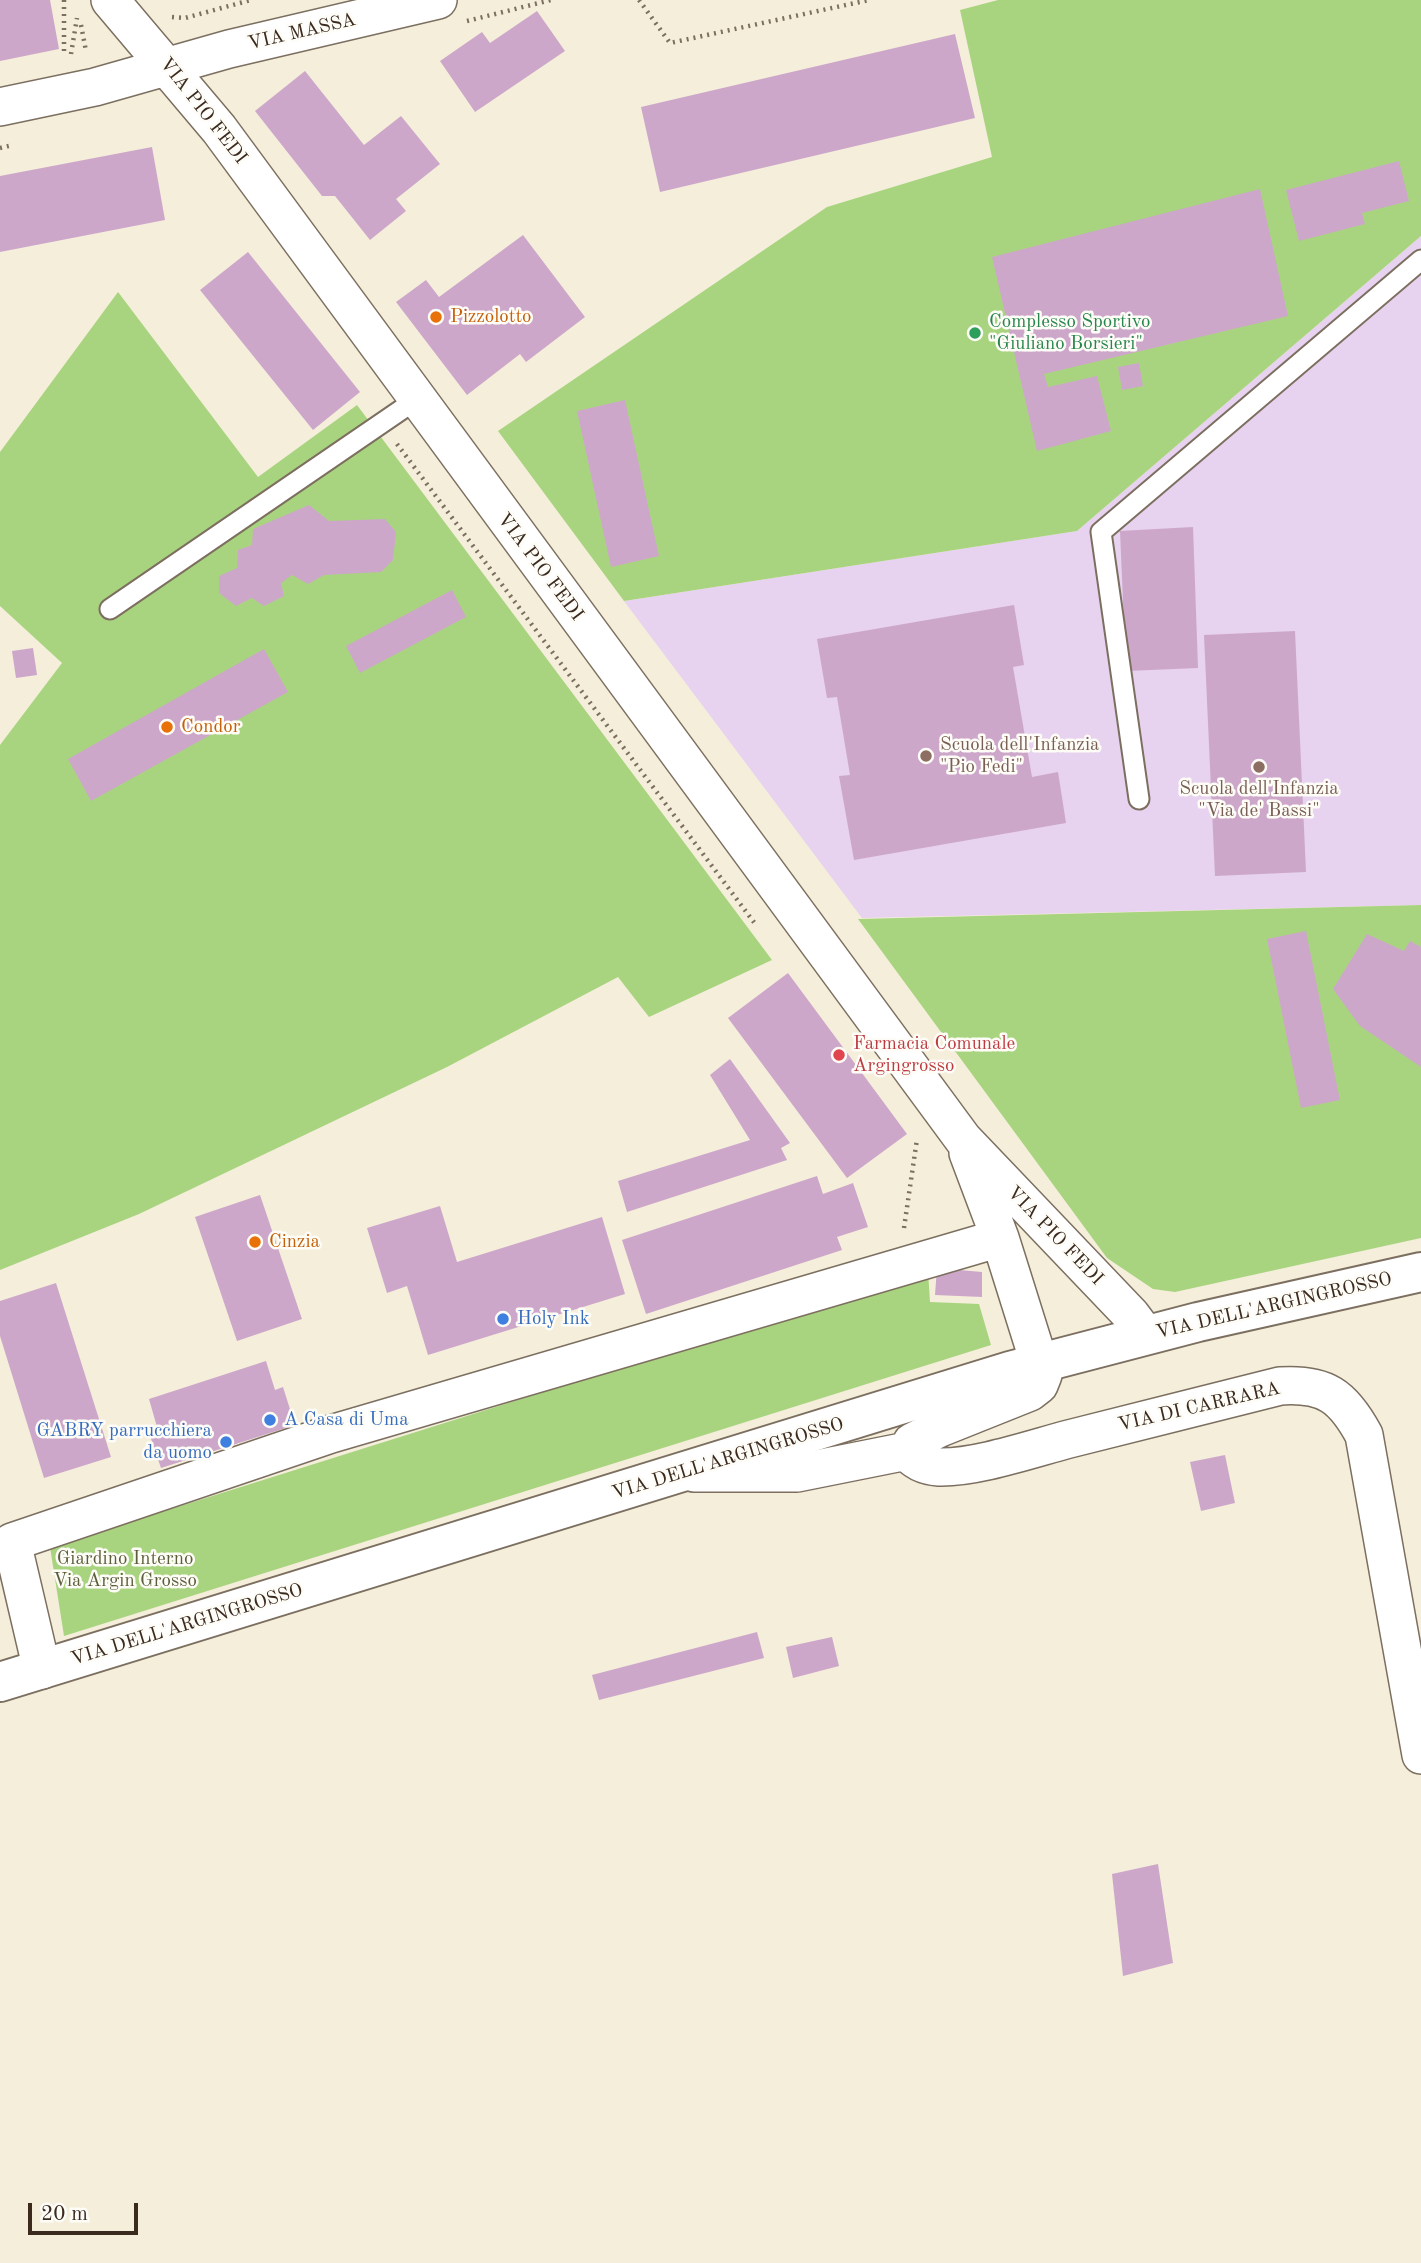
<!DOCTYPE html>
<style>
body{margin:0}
#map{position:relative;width:1421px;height:2263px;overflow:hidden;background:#f4eedb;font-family:"Old Standard TT",serif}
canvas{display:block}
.scale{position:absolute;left:28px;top:2203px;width:110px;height:32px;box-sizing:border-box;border:4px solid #3b2a1e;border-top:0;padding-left:9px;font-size:21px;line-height:24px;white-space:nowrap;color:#3b2a1e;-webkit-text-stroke:5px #fdfcf7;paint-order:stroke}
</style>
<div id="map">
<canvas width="1421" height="2263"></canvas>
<div class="scale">20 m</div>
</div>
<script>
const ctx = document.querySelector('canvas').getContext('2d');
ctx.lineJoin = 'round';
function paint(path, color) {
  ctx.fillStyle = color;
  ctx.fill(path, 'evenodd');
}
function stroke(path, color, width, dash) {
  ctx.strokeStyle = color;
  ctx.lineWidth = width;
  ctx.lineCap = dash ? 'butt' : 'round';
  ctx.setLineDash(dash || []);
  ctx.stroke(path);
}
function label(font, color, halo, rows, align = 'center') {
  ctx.font = font + ' "Old Standard TT",serif';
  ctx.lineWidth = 5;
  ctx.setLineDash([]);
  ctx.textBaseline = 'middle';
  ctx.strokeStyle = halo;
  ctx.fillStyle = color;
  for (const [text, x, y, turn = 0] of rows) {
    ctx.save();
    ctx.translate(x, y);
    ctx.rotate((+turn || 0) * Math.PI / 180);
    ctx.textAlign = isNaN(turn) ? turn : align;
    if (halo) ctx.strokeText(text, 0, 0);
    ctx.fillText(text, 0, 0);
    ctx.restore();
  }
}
paint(new Path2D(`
 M1421,236v669l-559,13 -238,-317 453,-70z`), '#e7d2ef');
paint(new Path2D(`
 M998,0h423v236l-344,295 -453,70 -126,-170 329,-224 165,-50 -32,-147z
 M118,292l140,185 99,-72 415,555 -123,57 -31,-40 -171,90 -308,147 -139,56v-525l62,-82 -62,-57v-154z
 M1421,905v333l-246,54 -22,-3 -46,-31 -249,-339z
 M928,1271l2,31 49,2 12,41 -927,291 -14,-89z`), '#a9d47f');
paint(new Path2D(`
 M0,0h50l9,49 -59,12z
 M537,11l28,40 -90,61 -35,-51 42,-29 8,11z
 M955,34l20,84 -315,74 -19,-85z
 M305,71l59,74 37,-29 39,48 -44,35 10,12 -36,29 -35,-44h-13l-67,-85z
 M152,147l13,73 -165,32v-76z
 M1399,161l10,40 -47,12 3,11 -66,17 -13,-51z
 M1260,189l28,127 -244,58 4,13 49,-11 14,55 -74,20 -45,-194z
 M523,235l62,82 -59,45 -6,-8 -53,41 -71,-93 30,-22 13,17z
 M248,252l112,140 -47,38 -113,-140z
 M1139,363l4,23 -21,4 -4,-23z
 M625,400l34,156 -48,11 -34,-156z
 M309,505l20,16 56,-2 11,13 -3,28 -12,12 -57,3 -16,9 -16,-9 -11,8 3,13 -20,10 -12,-8 -16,8 -17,-13v-17l18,-8 1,-18 14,-5 1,-16z
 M1193,527l5,141 -72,3 -6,-140z
 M452,590l14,27 -106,56 -14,-27z
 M1014,605l10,60 -11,2 19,110 26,-5 8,51 -212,37 -15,-84 11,-1 -13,-78 -10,1 -10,-59z
 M1295,631l11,241 -91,4 -11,-241z
 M33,648l4,27 -21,3 -4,-27z
 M264,649l24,43 -197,109 -23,-42z
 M1306,931l34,169 -39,8 -34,-169z
 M1367,934l37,17 6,-10 11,6v120l-61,-41 -27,-37z
 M788,973l119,161 -60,44 -119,-160z
 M730,1059l60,84 -9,5 6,12 -160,52 -9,-31 132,-41 -40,-65z
 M817,1176l6,18 30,-11 15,44 -31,10 5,13 -196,64 -24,-74z
 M260,1195l42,124 -65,22 -42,-124z
 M440,1206l17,56 145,-45 23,77 -197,61 -21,-69 -20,7 -20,-65z
 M937,1268l45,4v25l-47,-2z
 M56,1283l55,174 -67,21 -44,-142v-35z
 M266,1361l9,29 8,-3 12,38 -134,43 -13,-38 9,-3 -8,-28z
 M1225,1455l10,48 -34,8 -11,-49z
 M757,1632l7,26 -165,42 -7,-25z
 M832,1637l7,29 -46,12 -7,-31z
 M1158,1864l15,99 -50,13 -11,-102z`), '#cda7ca');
const service = new Path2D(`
 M110,609l307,-210
 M1139,799l-38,-267 320,-272`);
const minor = new Path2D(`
 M110,0l109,129 744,1010 168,176 15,20
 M0,107l95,-20 134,-38 209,-49
 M907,1451c8,11 18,15 32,16 37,1 92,-18 130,-28 70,-18 141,-35 211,-53 45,-3 63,10 84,49l57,320
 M694,1473h103l110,-22 5,-9 28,-14 90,-36 9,-7 4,-10 -43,-137 -32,-85
 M42,1670l-30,-128 319,-108 669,-196`);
const tertiary = new Path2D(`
 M0,1682l1010,-311 188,-49 223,-50`);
stroke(service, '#7c6f60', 23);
stroke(minor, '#7c6f60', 40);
stroke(tertiary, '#7c6f60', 42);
stroke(new Path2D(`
 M64,0v55
 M639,0l31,43 199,-43
 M172,17l13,1 66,-18
 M467,21l84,-21
 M81,25l5,26
 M71,54l6,-36
 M0,148l13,-3
 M397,444l359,481
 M904,1228l13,-89`), '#7c6f60', 4.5, [2, 5]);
stroke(service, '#fff', 19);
stroke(minor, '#fff', 37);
stroke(tertiary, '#fff', 38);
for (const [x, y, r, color] of [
 [436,317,7,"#e8710a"],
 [975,333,7,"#2e9e5b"],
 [167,727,7,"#e8710a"],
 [926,756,7,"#8d6e63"],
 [1259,767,7,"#8d6e63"],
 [839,1055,7,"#e0444e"],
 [255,1242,7,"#e8710a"],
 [503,1319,7,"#3f7fe0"],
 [270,1420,7,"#3f7fe0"],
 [226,1442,7,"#3f7fe0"]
]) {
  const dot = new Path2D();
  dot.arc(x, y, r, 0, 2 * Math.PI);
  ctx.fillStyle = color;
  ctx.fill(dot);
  stroke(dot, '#fdfcf7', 2.5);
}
label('19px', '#3b2a1e', '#fdfcf7', [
 ["VIA MASSA",302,32,-13],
 ["VIA PIO FEDI",203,111,52],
 ["VIA PIO FEDI",540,567,53],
 ["VIA PIO FEDI",1055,1236,46],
 ["VIA DELL'ARGINGROSSO",1274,1306,-13],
 ["VIA DI CARRARA",1199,1407,-13],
 ["VIA DELL'ARGINGROSSO",728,1459,-17],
 ["VIA DELL'ARGINGROSSO",187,1625,-17]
]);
label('19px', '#c56008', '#fdfcf7', [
 ["Pizzolotto",450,317],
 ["Condor",181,727],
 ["Cinzia",269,1242]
], 'left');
label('19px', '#27864d', '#fdfcf7', [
 ["Complesso Sportivo",989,322],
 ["\"Giuliano Borsieri\"",989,344]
], 'left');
label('19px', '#785e54', '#fdfcf7', [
 ["Scuola dell'Infanzia",940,745],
 ["\"Pio Fedi\"",940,767],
 ["Scuola dell'Infanzia",1259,789,"center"],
 ["\"Via de' Bassi\"",1259,811,"center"]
], 'left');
label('19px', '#be3a42', '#fdfcf7', [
 ["Farmacia Comunale",853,1044],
 ["Argingrosso",853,1066]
], 'left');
label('19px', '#366cbe', '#fdfcf7', [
 ["Holy Ink",517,1319],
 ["A Casa di Uma",284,1420],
 ["GABRY parrucchiera",212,1431,"right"],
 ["da uomo",212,1453,"right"]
], 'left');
label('19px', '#5c5d3b', '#fdfcf7', [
 ["Giardino Interno",125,1559],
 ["Via Argin Grosso",125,1581]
]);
</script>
